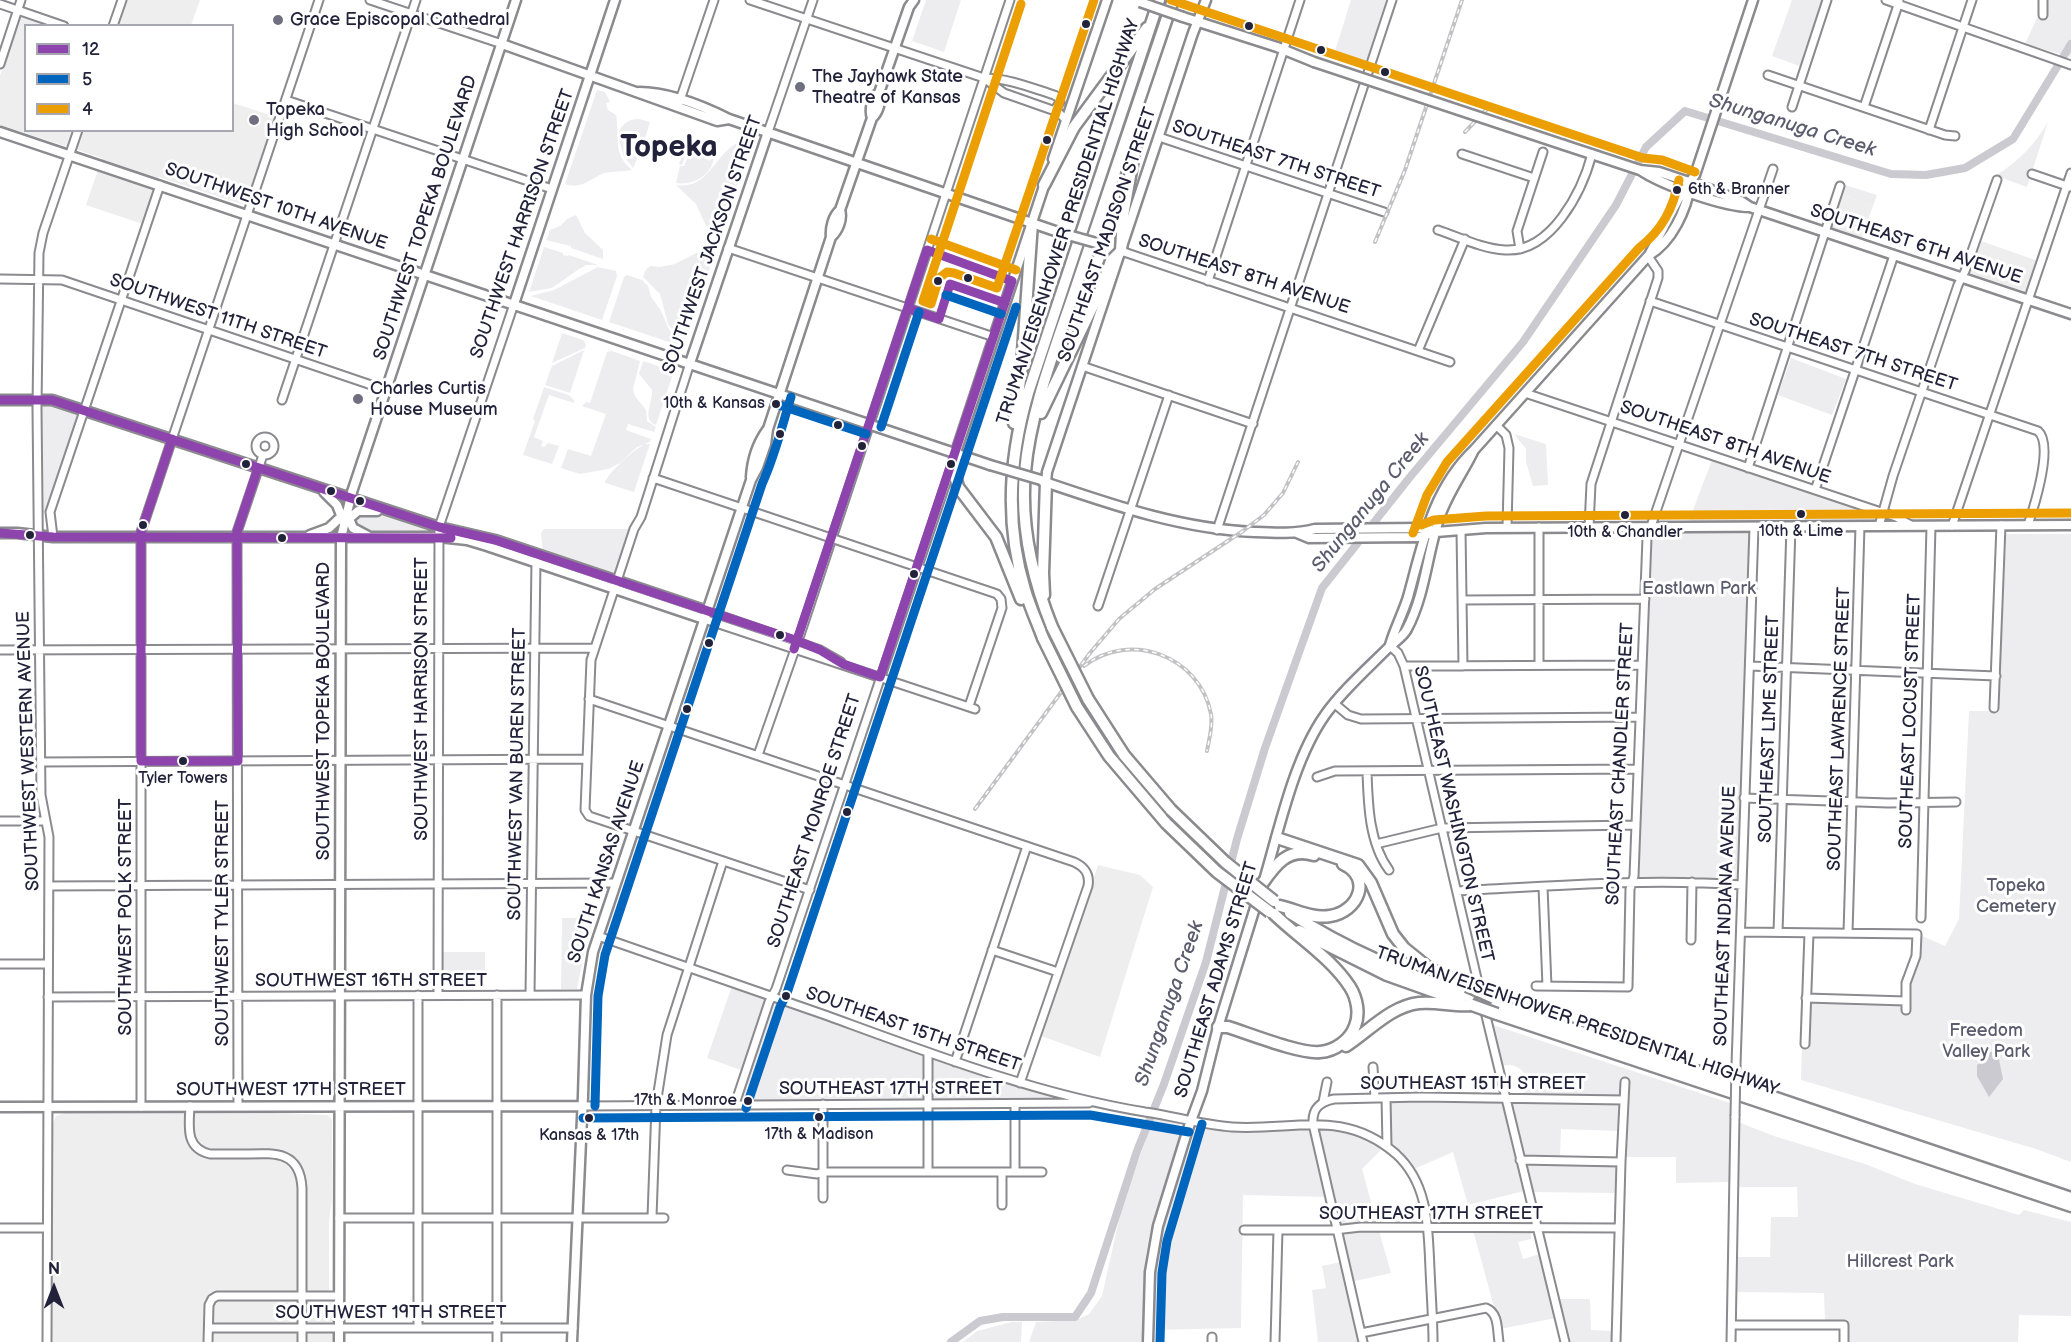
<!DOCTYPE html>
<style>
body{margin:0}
#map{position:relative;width:2071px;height:1342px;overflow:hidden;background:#fff;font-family:"Balsamiq Sans",sans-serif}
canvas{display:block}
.legend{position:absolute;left:24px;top:24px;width:210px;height:108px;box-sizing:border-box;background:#fff;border:2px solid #a7a7b1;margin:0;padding:8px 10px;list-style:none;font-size:18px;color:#22223b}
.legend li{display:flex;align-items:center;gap:12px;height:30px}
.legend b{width:30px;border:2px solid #a7a7b1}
.north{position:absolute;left:24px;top:1258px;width:60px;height:60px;-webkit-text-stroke:4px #fff;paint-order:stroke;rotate:0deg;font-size:16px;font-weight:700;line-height:24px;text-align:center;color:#22223b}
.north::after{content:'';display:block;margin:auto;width:21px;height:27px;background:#22223b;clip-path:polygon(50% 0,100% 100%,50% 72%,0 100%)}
</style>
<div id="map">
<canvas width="2071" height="1342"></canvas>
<ul class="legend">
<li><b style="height:8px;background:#8e44ad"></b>12</li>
<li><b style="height:8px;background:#0065bd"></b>5</li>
<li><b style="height:8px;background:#ec9f03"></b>4</li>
</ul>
<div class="north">N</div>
</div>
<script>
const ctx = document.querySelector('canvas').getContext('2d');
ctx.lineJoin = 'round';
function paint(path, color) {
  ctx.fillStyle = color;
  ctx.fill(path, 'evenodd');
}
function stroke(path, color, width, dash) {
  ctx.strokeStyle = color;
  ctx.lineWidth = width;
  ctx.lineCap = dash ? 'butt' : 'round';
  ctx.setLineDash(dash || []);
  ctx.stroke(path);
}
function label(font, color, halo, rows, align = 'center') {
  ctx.font = font + ' "Balsamiq Sans",sans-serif';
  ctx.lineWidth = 6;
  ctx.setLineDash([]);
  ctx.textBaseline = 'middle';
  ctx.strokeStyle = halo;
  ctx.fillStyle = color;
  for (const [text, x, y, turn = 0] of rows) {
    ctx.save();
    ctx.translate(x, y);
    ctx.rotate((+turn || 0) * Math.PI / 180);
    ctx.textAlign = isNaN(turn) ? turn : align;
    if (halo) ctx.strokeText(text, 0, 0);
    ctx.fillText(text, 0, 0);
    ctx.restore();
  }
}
paint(new Path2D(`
 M127,0h73l-9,25h-73z
 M22,15l32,10 -28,1v104h206l1,-27 43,14 -30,85 -5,2 -82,-27 -16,47 -57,-19 16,-47 -102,-33v-50z
 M1841,194l32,12 -12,33 -31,-12z
 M1978,240l60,21 -12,32 -58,-18 -1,-2z
 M1098,865l42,10 13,12 -53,170 -59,-21z
 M68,1112h192l68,3 4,5v79l-3,22v67l3,15v39h-281l2,-219 3,-7z`), '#eeeeef');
paint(new Path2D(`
 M926,0h35l-17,52 -32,-11z
 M1351,0h35l-19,59 -6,4 -25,-8 -1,-4z
 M1792,0h33l-23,67 -30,-11z
 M2045,0h26v57l-46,-13z
 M597,90l8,2 5,10 -4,1 2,7 8,5c4,22 -4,38 16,55 -9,2 -19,1 -28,3 -13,5 -22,17 -39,11z
 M639,119l11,3 -9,29 -2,-1 4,-11 -3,-1 -4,12 4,2 -7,16 -10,-13 -5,-20c3,-11 10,-16 21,-16z
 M2048,122l-21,65 -28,-10 -1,-3c22,-14 37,-30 50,-52z
 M690,136c10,3 18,6 23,15l-7,1 -2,5 5,4 5,-4c-2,18 -21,29 -38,26l4,-17h4l5,-12 -3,-1 -4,12 -3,-1z
 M746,140l6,2 -32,94 -12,-6 -12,-26 -20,-19c36,6 39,-39 70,-45z
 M1845,185l32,10 -4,11 -32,-12z
 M576,215l9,18 18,17v9l-32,-11v-2l-25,-6 4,-10 10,-4 7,-7z
 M544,247l19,6v2l5,1 1,-1 29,10h-12l-7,4 -27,19 -23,4z
 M702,250l13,3 -31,91 -16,-20 -8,-30 -17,-17 2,-6 5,-5 10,1 15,-3z
 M598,267l18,4 1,5 -15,44 -71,-24 23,-6z
 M627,275l15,5 6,6 3,11 9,12 9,20 12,17 -72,-24 15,-45z
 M562,333l21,7 3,4 -1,4 -33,15z
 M584,350l-14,43 -25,-8 7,-19z
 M612,351l28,10 -7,28 2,7 11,14 1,11 9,6 -2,5 -26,-8 -2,6 25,9 -1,3 -13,5 -17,16 -12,6 -28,5 -19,-6 7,-19 23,7 15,-42 -24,-8 4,-4 4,1 17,-51z
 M1791,358l55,21 -14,36 -54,-20z
 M643,361l31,10 -18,54c-15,-6 -3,-22 -4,-35l-13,-16z
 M544,387l25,8 5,5v3l-25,-8 -15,42 9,4 -2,5 3,1 4,-4 11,3 -7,18 -29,-9 12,-34 -2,-2z
 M48,403l32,10 -31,95 -4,5 -4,-2 -1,-103 2,-4z
 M1514,434l32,10 2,41 -15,1 -7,-24v-13z
 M645,444h5l-16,48 -29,-9c1,-9 31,-35 40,-39z
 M1712,460l162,54 3,2 -1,4 -4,3h-184z
 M376,512l60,20 -65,2 -12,-4 -7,-13z
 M544,529h85l-14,47 -72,-24 -2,-19z
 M1750,530l2,4 -14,347 -101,-3 13,-343 2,-4z
 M2006,534h65v628l-35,-13 -235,-69 1,-38 8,-39 98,1 1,-22 11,-47 25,11 14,-27 10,-208h30z
 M562,918h28l1,2 -14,69h-16z
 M443,952h42v21l-43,-2z
 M732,986l34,11 -25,73 -34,-12z
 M772,1001l152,54 127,40 2,2 -1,3 -306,1 -5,-7z
 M1490,1024l240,79 1,79 -55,1v-26h-53l4,-59 -104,-2 4,-20c-8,-9 -13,-13 -25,-10z
 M1393,1099l80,2 29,3 22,87 -56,14 -15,-53 -39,17 -25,-26 1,-42z
 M1511,1102l107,1 3,1 -2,27 -58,-2 -1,29 -35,-2 -2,-2 -13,-50z
 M1154,1117l23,5 5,6 -33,109 -4,24 -3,81h-113l7,-20 41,-2 12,-6 13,-18 20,-90z
 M1738,1122l36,14 91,28 50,20 104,31 5,-5 47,12v94l-52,-1 -1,27h-171l1,-20h-23l-1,-29 -90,-1 1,-35h35l1,-40h27l-1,-30h-61z
 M1201,1126l105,2 4,2 17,67 -84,-2 -2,133 -88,2 2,-61 4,-25 36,-114z
 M1325,1127c22,3 40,8 58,21l-21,21 15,55 -35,2 -7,-5 -17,-89z
 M1526,1163l90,2 2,3 -1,25 -85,-1z
 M1473,1230l58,2v7l-13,3 5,17 17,-5 16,64 -56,11z
 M1379,1231l12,42 -40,9 -11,-48 2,-2z
 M1341,1262l19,80h-42l-6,-52 14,-2 -4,-22z
 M1558,1299h32l1,31 22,1v11h-45z
 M1012,1322h10l-1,20h-58l14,-11z`), '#ededef');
paint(new Path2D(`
 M1982,1048l16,7 5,24 -14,18 -12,-21v-11l7,-5 -5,-10z`), '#cacad0');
stroke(new Path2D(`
 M951,1342l29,-21 23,-4h72l16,-24 46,-142 27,-67 42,-122 31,-123 28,-91 57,-160 88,-111 113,-135 93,-137 30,-58 39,-36 206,63 35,1 39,-7 48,-29 58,-95`), '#cacad0', 8);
const minor = new Path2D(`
 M370,0l132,44
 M750,0l234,78 20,15 54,19 8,8
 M1886,0l185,65
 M0,4l64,22
 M2043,15v-15
 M113,26l9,-26
 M0,64l21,-64
 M1768,75l177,60 10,1
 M984,78c24,0 48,10 70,17l4,2 2,5 -6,9
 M286,100l266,89
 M679,103l35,-103
 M1792,107l35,-107
 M1864,107l35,-105
 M1929,130l43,-130
 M768,132l45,-132
 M1159,137l225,75
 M1462,154l72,24
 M2032,174l38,13
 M1438,230c21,7 45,19 67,20 46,3 77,-58 87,-96
 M728,248l266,89
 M1520,249l-3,-18 26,-79
 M1121,251l329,111
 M0,279l62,1 324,110
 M1208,281l92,-281
 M1650,301l388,130c16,14 -4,76 -10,94
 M1418,351l47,-112
 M690,363l-49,154 -7,12 -43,131 -6,150 4,6 221,74
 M1082,366l171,58
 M1525,393l371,124 15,8
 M282,400l134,-400
 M1496,425l10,10 3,13 -2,79
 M256 446a9 9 0 1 1 18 0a9 9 0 1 1-18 0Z
 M1748,468l92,-282
 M653,478l344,116 4,5 1,9 -33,98
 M1815,490l79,-235
 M1879,526l14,-50 65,-191 7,-14 32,-91
 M1952,526l119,-353
 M1539,527v138
 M1589,527l2,-43 67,-206v-7l-10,-15
 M1217,530l175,-530
 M1461,530l2,136
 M53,537l-3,-25 110,-327
 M1462,600l183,-1
 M1098,606l71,-211
 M707,611l113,39 21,12
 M704,619l271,90
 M1390,646l8,7 6,13 75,321 86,355
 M0,650l595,-2
 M1404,666l238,-1
 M1750,666l246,10
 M589,699l485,163c11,5 16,12 14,24l-68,197
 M1335,704l13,11 13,4 279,-2
 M1994,708l7,-183
 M758,755l42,-120 210,-635
 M41,762l545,-3
 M1367,771c1,33 2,72 22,99
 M1317,777l18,-6 303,-2
 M1744,798l144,5 68,-1
 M0,821h46
 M1376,844l66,-16 194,-3
 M49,886l567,-3
 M1543,887l4,99
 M1457,891c95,-5 190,-13 285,-6
 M1921,918l10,-392
 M1741,932l176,2 -1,22 -10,27v27
 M1778,932l13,-405
 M1848,933l12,-407
 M598,936c76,27 153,53 230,80 104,38 208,78 317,96 29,4 58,13 87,15 62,4 111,-19 164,27 33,30 32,74 34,115 1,25 3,49 3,73
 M1691,940l1,-58
 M992,950l66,22
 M0,964h48
 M1536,986l92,1 2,-98 4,-13 13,-338 126,-369
 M418,995v333
 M438,995l1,-468 75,-223
 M530,995l6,-435
 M48,997l538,-2
 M1806,998l100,3
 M1805,1044l4,-111
 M928,1052v120
 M955,1062l72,-216
 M1736,1065l18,-538
 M1373,1067l2,31
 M1386,1098l1,48
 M1323,1102l4,-20
 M735,1104l34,-102 7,-13 176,-524
 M1015,1104v68
 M190,1106c-1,21 -5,42 20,48 12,0 25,0 38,0 29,-1 52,-2 54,34v154
 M238,1106l-1,-574 26,-77
 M583,1106l506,-3
 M141,1107v-575l178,-532
 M1520,1160l101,2
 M787,1170l30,4 6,-2h219
 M823,1198v-94
 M1002,1205v-33
 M652,1217l4,-112 11,-70 56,-174
 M339,1218h325
 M0,1228h47
 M1244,1230h90l27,-3 258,1
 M1732,1325h112v17
 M209,1328h364
 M1361,1333l125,-25c13,5 11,22 13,34
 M1212,1337v5
 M47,1342l2,-505 -8,-42 -4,-387 2,-155 4,-20 35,-103
 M208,1342l1,-37 3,-6 5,-3h122
 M497,1342v-347
 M1275,1342l3,-112
 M1363,1342l-50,-218c-1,-15 6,-22 21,-25l86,-2 204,3
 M1616,1342l5,-180 4,-80
 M1731,1342l4,-226`);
const major = new Path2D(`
 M1183,17l94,30 37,15
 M502,44l215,77 12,-2
 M639,92c30,0 64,14 90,27l332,114
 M872,118c6,-5 10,-17 7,-25
 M0,132l990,333
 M1564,145l76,25 19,2 42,14 40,15 9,6
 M1053,159l54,-159
 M1640,170c22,15 84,37 110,37l321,107
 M831,237c7,-6 12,-18 9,-27l32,-92c-3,-8 0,-21 7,-25l30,-86 5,-7
 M1649,255l31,-59 15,-21 58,-175
 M514,304l101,-304
 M690,363l78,-231
 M0,400h52l387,127 56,13 212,71
 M956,452l90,-272
 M751,477c1,-17 6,-33 16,-47
 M1042,481c71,24 139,48 213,51 21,1 40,2 60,-3l106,-1 8,2
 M1046,482l1,-10 146,-439 13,-33
 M324,492l13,13 6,15
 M347,514l6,14 15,8
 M344,523l14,-12h19
 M0,533h17l36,4h386l28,3 20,6 217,73
 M1297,533l12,5 110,-1 17,-5 50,-4 585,-3
 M310,535l19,-7 15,-14
 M1390,645c5,-17 13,-32 18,-48 15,-54 24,-107 66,-147l174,-194c25,-15 38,-46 43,-73
 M1265,877c15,-51 29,-118 60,-162 17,-24 42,-46 63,-67 6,-6 15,-11 19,-19 18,-34 20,-74 32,-110 8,-25 24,-46 35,-69
 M0,1107l583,-1
 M339,1342l2,-804 11,-46 164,-492
 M572,1342l11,-246 3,-101 7,-43 158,-472 7,-13 8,-23 2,-15 63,-192c-1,-9 2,-21 9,-27
 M1148,1342l2,-70 8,-46 30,-97 14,-38 16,-64 40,-129`);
const highway = new Path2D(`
 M1044,185l30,-58 73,-99
 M1041,413l59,-122 11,-30 10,-10 2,-35 18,-102
 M1014,423l8,-57 10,-143
 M956,452l-2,20 4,15 38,50 25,62
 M1044,595l-1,-22 3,-91
 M1052,627c-20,-50 -32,-101 -27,-155 5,-62 32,-128 52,-188 32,-94 64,-189 96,-284
 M1043,638c-6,-16 -13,-31 -18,-48 -20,-66 -16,-132 3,-197l131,-393
 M1088,699l36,56 47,55
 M1077,707l32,49 57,67
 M1277,838l81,27 13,18 22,51 11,14 26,21 37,17
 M1262,884c13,-19 26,-37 52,-29
 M1280,906c17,4 33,13 50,10 28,-4 43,-38 13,-52
 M1290,913c57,37 116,61 179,83
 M1299,931l88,44 73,26
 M1494,1004l40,12 537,182
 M1497,1014l574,192
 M1218,1027h10c22,7 72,27 92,25 15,-1 30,-12 35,-26 5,-12 2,-28 -5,-39 -19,-29 -51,-49 -76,-73
 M1346,1046c23,-15 45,-40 73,-43 18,-2 35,4 53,2`);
stroke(minor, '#8a8a8f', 11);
stroke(major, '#8a8a8f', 13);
stroke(highway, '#8a8a8f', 15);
stroke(minor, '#fff', 7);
stroke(major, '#fff', 8);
stroke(highway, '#fff', 10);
const rail = new Path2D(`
 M1465,132l22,-23
 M1375,242l30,-72 57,-170
 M1084,666c46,-36 116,-10 127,48 2,13 -2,25 -4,37
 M975,809l115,-156 29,-34 36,-30 88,-58 21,-16 19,-22 15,-31`);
stroke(rail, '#c2c2c4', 4);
stroke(rail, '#fff', 1.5, [4.5]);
const minorBridge = new Path2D(`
 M1735,1116l1,-51`);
const majorBridge = new Path2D(`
 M1140,2l43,15
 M1314,62l250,83
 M1061,233l46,13
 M990,465l51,15`);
const highwayBridge = new Path2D(`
 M1052,627l36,72
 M1043,638l34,69
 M1171,810l54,52 49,39
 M1166,823l51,49 53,40
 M1467,986l27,12
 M1472,1005l25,9`);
stroke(minorBridge, '#8a8a8f', 11, []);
stroke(majorBridge, '#8a8a8f', 13, []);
stroke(highwayBridge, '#8a8a8f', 15, []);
stroke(minorBridge, '#fff', 7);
stroke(majorBridge, '#fff', 8);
stroke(highwayBridge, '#fff', 10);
stroke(new Path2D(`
 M908,308l31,11 11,-35 55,19
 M0,400h52l387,127 56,13 303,101 22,9 23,14 37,13
 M0,533l53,4 398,1
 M794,649l133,-399 85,31 -132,396
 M141,761v-229l31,-93
 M141,761h97
 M238,761l-1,-229 21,-64`), '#8e44ad', 9);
stroke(new Path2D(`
 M946,295l55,19
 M776,404l90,30
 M881,427l38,-115
 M595,1106l3,-110 7,-41 157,-471c13,-28 20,-58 29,-87
 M746,1108l34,-101 7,-14 229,-686
 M583,1118l507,-3 99,17
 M1160,1342l2,-69 5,-32 35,-117`), '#0065bd', 9);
stroke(new Path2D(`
 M1171,0l472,158 19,2 33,12
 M1021,4l-98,297 8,3 8,-26 8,-6 7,1 43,15 97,-288
 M931,239l85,31
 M1421,525l13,-5 52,-4 585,-3
 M1413,533l14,-38 20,-33 192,-214c23,-18 34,-39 40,-68`), '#ec9f03', 9);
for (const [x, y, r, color] of [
 [278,20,6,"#6f6f80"],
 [1086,24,5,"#22223b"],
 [1249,26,5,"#22223b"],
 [1321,50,5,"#22223b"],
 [1385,72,5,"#22223b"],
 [800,87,6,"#6f6f80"],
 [254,120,6,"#6f6f80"],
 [1047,140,5,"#22223b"],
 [1677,190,5,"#22223b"],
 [968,278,5,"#22223b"],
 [938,281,5,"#22223b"],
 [358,399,6,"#6f6f80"],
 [776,404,5,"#22223b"],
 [838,425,5,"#22223b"],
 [780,434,5,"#22223b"],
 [862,446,5,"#22223b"],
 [246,464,5,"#22223b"],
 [951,464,5,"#22223b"],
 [331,491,5,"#22223b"],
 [360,501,5,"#22223b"],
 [1801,514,5,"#22223b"],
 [1625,515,5,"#22223b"],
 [143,525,5,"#22223b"],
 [30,535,5,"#22223b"],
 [282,538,5,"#22223b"],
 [914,574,5,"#22223b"],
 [780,635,5,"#22223b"],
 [709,643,5,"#22223b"],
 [687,709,5,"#22223b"],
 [183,761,5,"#22223b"],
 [847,812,5,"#22223b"],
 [786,996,5,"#22223b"],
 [748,1101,5,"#22223b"],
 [819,1117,5,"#22223b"],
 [589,1118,5,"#22223b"]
]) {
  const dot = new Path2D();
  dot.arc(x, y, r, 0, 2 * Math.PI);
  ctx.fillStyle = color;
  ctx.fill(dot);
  stroke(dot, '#fff', 2);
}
label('16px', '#22223b', '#fff', [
 ["6th & Branner",1688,190,"left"],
 ["10th & Kansas",765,404,"right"],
 ["10th & Lime",1801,532],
 ["10th & Chandler",1625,533],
 ["Tyler Towers",183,779],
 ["17th & Monroe",737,1101,"right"],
 ["17th & Madison",819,1135],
 ["Kansas & 17th",589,1136]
]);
label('18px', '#22223b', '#fff', [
 ["Grace Episcopal Cathedral",290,20],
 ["The Jayhawk State",812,77],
 ["Theatre of Kansas",812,98],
 ["Topeka",266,110],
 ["High School",266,131],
 ["Charles Curtis",370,389],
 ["House Museum",370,410]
], 'left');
label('18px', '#22223b', '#fff', [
 ["SOUTHEAST 7TH STREET",1276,160,18],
 ["SOUTHWEST 10TH AVENUE",276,207,19],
 ["SOUTHWEST TOPEKA BOULEVARD",426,218,-72],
 ["TRUMAN/EISENHOWER PRESIDENTIAL HIGHWAY",1069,222,-72],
 ["SOUTHWEST HARRISON STREET",523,224,-71],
 ["SOUTHEAST MADISON STREET",1108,235,-71],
 ["SOUTHWEST JACKSON STREET",713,245,-71],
 ["SOUTHEAST 6TH AVENUE",1916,245,18],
 ["SOUTHEAST 8TH AVENUE",1244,275,18],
 ["SOUTHWEST 11TH STREET",218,317,19],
 ["SOUTHEAST 7TH STREET",1853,353,18],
 ["SOUTHEAST 8TH AVENUE",1725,443,19],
 ["SOUTHWEST HARRISON STREET",422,699,-90],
 ["SOUTHWEST TOPEKA BOULEVARD",324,711,-90],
 ["SOUTHEAST LOCUST STREET",1911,721,-88],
 ["SOUTHEAST LIME STREET",1770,729,-88],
 ["SOUTHEAST LAWRENCE STREET",1840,729,-88],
 ["SOUTHWEST WESTERN AVENUE",29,751,-92],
 ["SOUTHEAST CHANDLER STREET",1621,764,-87],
 ["SOUTHWEST VAN BUREN STREET",518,774,-89],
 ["SOUTHEAST WASHINGTON STREET",1453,814,77],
 ["SOUTHEAST MONROE STREET",815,821,-72],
 ["SOUTH KANSAS AVENUE",607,862,-72],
 ["SOUTHEAST INDIANA AVENUE",1726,916,-88],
 ["SOUTHWEST POLK STREET",126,917,-90],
 ["SOUTHWEST TYLER STREET",223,923,-90],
 ["SOUTHEAST ADAMS STREET",1217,980,-73],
 ["SOUTHWEST 16TH STREET",371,981],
 ["TRUMAN/EISENHOWER PRESIDENTIAL HIGHWAY",1577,1022,19],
 ["SOUTHEAST 15TH STREET",913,1030,19],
 ["SOUTHEAST 15TH STREET",1473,1084],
 ["SOUTHEAST 17TH STREET",891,1089],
 ["SOUTHWEST 17TH STREET",291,1090],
 ["SOUTHEAST 17TH STREET",1431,1214],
 ["SOUTHWEST 19TH STREET",391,1313]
]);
label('18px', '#5b5b6d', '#fff', [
 ["Eastlawn Park",1699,589],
 ["Topeka",2016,886],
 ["Cemetery",2016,907],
 ["Freedom",1986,1031],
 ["Valley Park",1986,1052],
 ["Hillcrest Park",1900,1262]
]);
label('italic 20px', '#5c5c6f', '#fff', [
 ["Shunganuga Creek",1792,126,17],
 ["Shunganuga Creek",1371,503,-51],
 ["Shunganuga Creek",1170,1004,-71]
]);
label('bold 30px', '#22223b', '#fff', [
 ["Topeka",669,148]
]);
</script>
